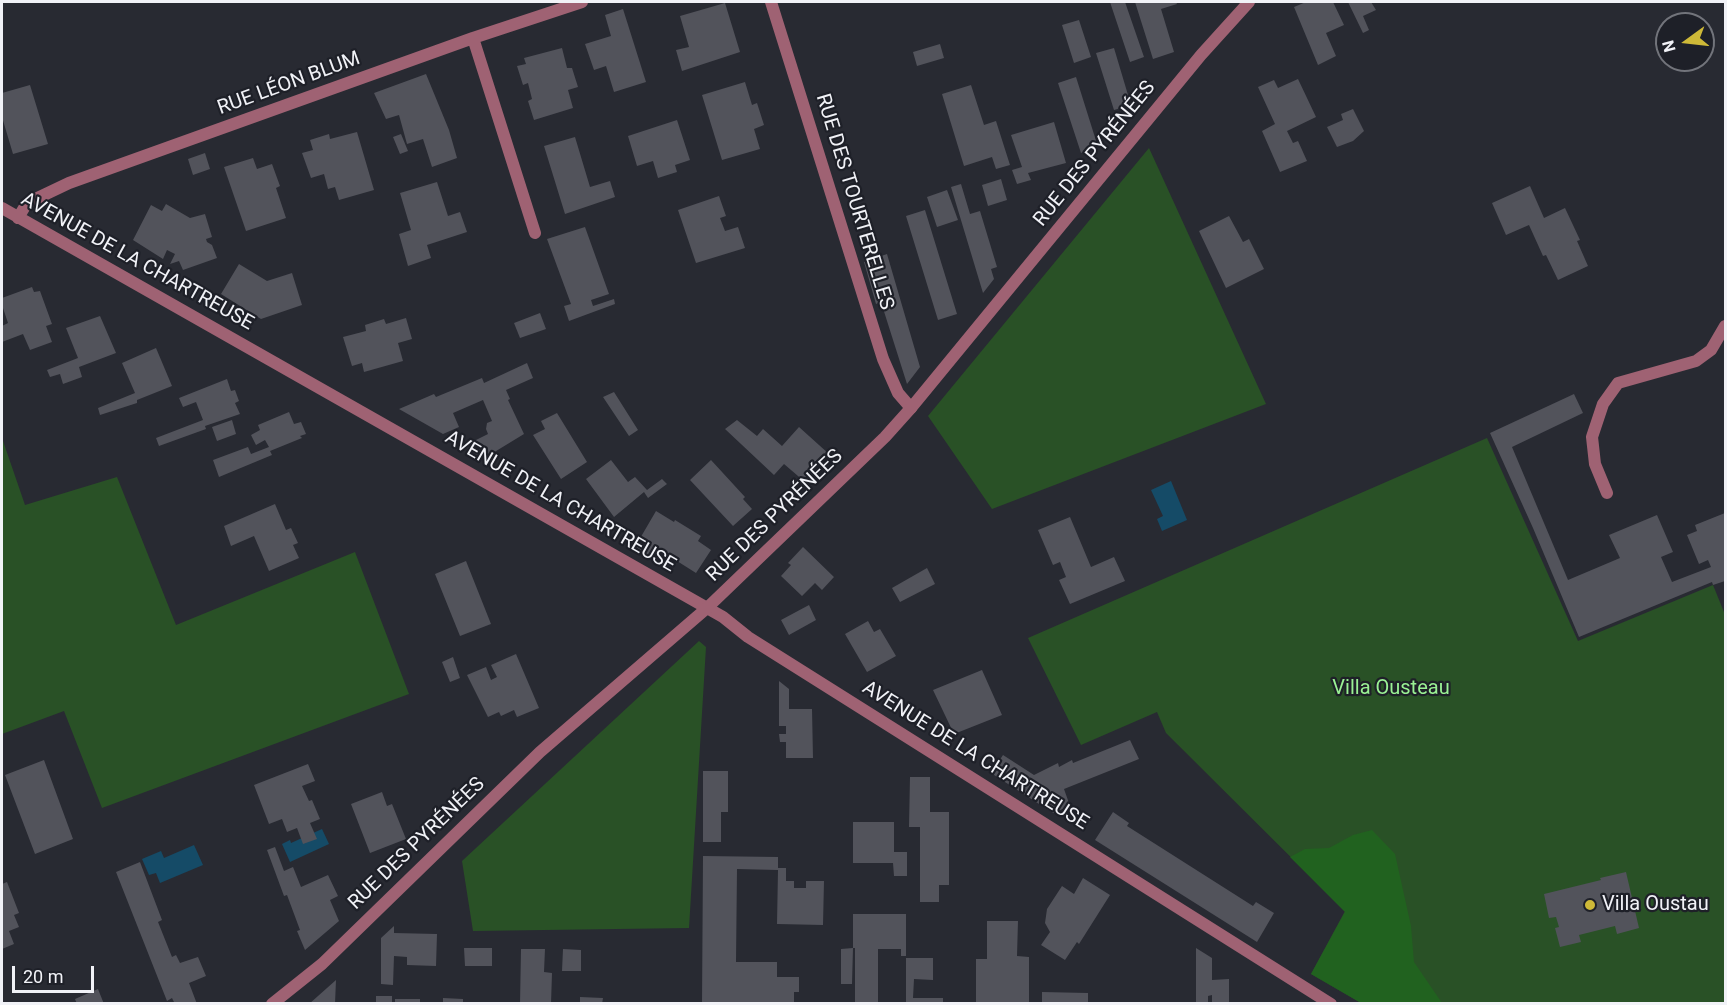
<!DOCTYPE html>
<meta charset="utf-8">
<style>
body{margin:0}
#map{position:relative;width:1727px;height:1005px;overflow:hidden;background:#282a32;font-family:Roboto,sans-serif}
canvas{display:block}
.frame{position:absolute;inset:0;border:3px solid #f1f2f7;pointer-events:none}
.north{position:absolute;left:1655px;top:12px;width:60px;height:60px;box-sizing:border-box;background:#1e2028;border:2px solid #72747b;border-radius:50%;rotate:255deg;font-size:16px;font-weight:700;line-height:24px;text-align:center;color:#f1f2f7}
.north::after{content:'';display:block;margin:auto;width:21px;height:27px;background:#ceb938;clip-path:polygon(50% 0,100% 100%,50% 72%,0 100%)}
.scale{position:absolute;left:12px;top:966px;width:82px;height:27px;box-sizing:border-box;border:3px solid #f1f2f7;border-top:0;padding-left:8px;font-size:18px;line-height:21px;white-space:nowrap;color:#f1f2f7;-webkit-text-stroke:4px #1e2028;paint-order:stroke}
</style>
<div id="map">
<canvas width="1727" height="1005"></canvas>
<div class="frame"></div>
<div class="north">N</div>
<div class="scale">20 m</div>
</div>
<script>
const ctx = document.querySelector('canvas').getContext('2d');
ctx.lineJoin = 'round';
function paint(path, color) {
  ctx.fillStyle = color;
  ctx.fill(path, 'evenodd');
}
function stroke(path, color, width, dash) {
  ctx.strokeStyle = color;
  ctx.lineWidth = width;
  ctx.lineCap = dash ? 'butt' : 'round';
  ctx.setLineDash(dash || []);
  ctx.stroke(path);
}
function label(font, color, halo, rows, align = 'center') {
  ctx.font = font + ' Roboto,sans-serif';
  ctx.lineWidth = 4.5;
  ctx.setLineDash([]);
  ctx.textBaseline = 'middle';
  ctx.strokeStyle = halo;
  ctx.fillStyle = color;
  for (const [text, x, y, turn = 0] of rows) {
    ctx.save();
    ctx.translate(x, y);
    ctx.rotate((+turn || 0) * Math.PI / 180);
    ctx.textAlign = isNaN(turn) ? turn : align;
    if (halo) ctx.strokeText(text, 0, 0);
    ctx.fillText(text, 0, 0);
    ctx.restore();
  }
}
paint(new Path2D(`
 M1149,148l117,256 -274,105 -64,-93z
 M2,438l23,67 92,-28 59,148 179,-73 54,142 -307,114 -38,-97 -62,23z
 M1487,438l91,203 135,-56 13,32 -1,386h-364l-50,-29 34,-63 -179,-178 -9,-21 -76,33 -53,-107z
 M699,641l7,6 -17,281 -216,3 -11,-70z`), '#295126');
paint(new Path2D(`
 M1372,830l23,24 16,72 3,36 28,41h-81l-50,-29 34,-62 -55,-55 15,-8 24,-1 24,-13z`), '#21621f');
paint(new Path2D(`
 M1171,481l16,39 -25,11 -5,-12 6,-3 -12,-26z
 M322,829l7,15 -39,18 -8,-18 8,-4 1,3z
 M194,845l9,20 -43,18 -4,-10 -7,2 -7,-16 19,-8 3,7z`), '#154b67');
paint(new Path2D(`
 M1110,2h15l19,55 -14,5z
 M1135,2h41l1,2 -16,5 13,43 -21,7z
 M1306,2h27l11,23 -18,8 10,23 -18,9 -24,-58z
 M1348,2h23l5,8 -13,6 6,14 -6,3z
 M725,3l15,49 -58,19 -6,-21 13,-3 -9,-31z
 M623,9l23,73 -32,10 -8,-26 -12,4 -9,-26 26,-8 -6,-21z
 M1079,20l12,37 -17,6 -12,-38z
 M940,44l4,14 -27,8 -4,-14z
 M562,48l5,20h5l6,19 -10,3 5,18 -39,12 -6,-19 4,-2 -4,-16 -5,2 -6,-19 9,-2 -2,-6z
 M1114,48l17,57 -17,5 -18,-57z
 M426,74l23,56 8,28 -25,9 -9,-28 -16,5 -8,-29 -13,4 -12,-26z
 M1076,77l22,70 -17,6 -23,-70z
 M1298,79l18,38 -29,14 6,12 5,-2 9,20 -27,11 -18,-41 13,-7 -17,-37 16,-7 4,8z
 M745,82l7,23 5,-2 7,22 -10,4 6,20 -38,11 -20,-65z
 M30,85l18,59 -35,10 -11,-37v-24z
 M971,85l13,40 12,-4 14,44 -14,4 -4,-12 -28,9 -22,-72z
 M1353,109l11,22 -11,10 -16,6 -10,-20 16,-7 -2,-6z
 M677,120l13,40 -15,5 2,7 -19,6 -5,-17 -16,5 -9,-30z
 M1054,122l12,41 -38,10 3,7 -14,4 -5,-14 10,-3 -11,-32z
 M357,132l17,58 -35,10 -4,-13 -7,2 -4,-15 -13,4 -9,-25 11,-3 -3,-10 19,-6 1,5z
 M401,134l7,17 -8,3 -7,-17z
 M575,137l15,50 20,-6 5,16 -50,17 -21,-68z
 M205,153l5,16 -17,6 -5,-16z
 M253,158l4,11 15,-5 8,22 -4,2 10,30 -40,13 -22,-64z
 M1001,179l6,21 -19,6 -6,-21z
 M437,182l11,34 12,-4 7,20 -40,13 4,13 -23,8 -9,-32 12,-4 -11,-37z
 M961,184l9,30 10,-3 17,56 -6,2 3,10 -11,14 -32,-106z
 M1530,186l14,32 21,-10 15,32 -3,1 11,25 -30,14 -12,-25 -3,1 -14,-31 -23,10 -14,-32z
 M947,190l11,30 -21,7 -10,-30z
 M719,196l7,20 -6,2 5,13 13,-4 7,21 -49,15 -18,-53z
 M166,204l24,14 15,-4 7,23 -6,2 1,3 5,3 5,13 -34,12 -4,-9 -9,3 5,-10 -8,-4 -4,9 -30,-19 18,-35 11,6z
 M925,210l32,104 -19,6 -32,-104z
 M1229,216l14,26 6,-3 15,30 -38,19 -27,-57z
 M585,227l24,67 -18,6 2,6 21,-7 1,5 -46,17 -5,-15 7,-2 -24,-65z
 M887,254l33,113 -13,17 -26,-82 -5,2 -12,-42z
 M239,264l28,17 25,-8 10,32 -41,14 -40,-25z
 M32,287l2,5 6,-1 12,33 -6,2 6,16 -22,8 -7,-16 -21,8v-16l6,-3 -6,-18v-7z
 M540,313l6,16 -26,9 -6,-15z
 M100,316l16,37 -37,14 3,10 -19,7 -3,-10 -10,3 -3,-7 31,-12 -12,-30z
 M406,318l6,21 -14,4 5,18 -39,11 -2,-9 -10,3 -9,-29 23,-6 -1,-6 19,-6 2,5z
 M156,348l16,38 -35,14v3l-37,12 -2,-7 37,-15 -13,-30z
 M527,363l6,15 -27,12 4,9 -2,1 16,34 -41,25 -19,-13 24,-12 -2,-5 1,-6 5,-2 -9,-21 -30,13 6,14 -16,7 -44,-25 35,-15 2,3 46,-19 2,5z
 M227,379l4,12 4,-1 4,11 -4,2 5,11 -35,12 1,3 -47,17 -3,-8 47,-18 -7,-18 -13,5 -4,-9z
 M614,392l24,38 -9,6 -26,-39z
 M1574,394l9,19 -71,34 56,133 52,-22 -11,-23 48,-20 16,37 -12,5 11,25 39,-15 -3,-7 -9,4 -12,-29 10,-4 -2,-6 30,-12v68l-12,4 -1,-3 -133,55 -46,-109 -43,-95z
 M289,412l5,12 7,-2 5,12 -6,2 2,2 -32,13 2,4 -53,22 -6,-17 35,-13 3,7 18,-7 -4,-7 -9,5 -5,-10 9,-5 -2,-5z
 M557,413l30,49 -26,17 -28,-44 12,-6 -4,-8z
 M232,420l4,14 -19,7 -5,-14z
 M737,420l20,16 6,-7 19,17 17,-19 30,27 -24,28 -21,-18 -10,11 -49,-46z
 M611,460l17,22 7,-5 12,13 15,-11 5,5 -19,14 -4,-6 -30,25 -28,-38z
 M711,460l34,37 -2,2 9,10 -19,17 -43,-46z
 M275,504l11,26 5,-2 7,15 -5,2 6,13 -30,13 -15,-35 -23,10 -7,-20z
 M656,511l18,11 1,-2 26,16 -3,5 13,9 -15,23 -38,-24 -6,8 -17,-10z
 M1070,517l21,50 23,-10 11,24 -55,23 -11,-24 7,-3 -6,-15 -7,3 -15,-35z
 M803,547l31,30 -12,13 -7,-7 -13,13 -21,-20 10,-11 -3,-2z
 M466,561l25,63 -31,12 -25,-62z
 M927,568l8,16 -35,18 -8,-14z
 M809,605l7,15 -27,15 -8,-15z
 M868,621l6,11 6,-3 16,27 -29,16 -22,-38z
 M516,654l23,54 -22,9 -3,-7 -13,6 -2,-4 -11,5 -21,-42 19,-8 5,13 6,-3 -6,-12z
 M453,657l7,21 -10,4 -8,-20z
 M982,670l20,45 -48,19 -21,-44z
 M779,681l10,8v20h23l1,49h-27v-16h-6l-1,-8h7v-8h-7z
 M1130,740l9,19 -75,30 6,17 -17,7 -62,-40 12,-18 31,20 24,-12 1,4 13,-7 1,3z
 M44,760l29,79 -38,15 -30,-79z
 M308,764l7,17 -13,5 7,15 3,-1 8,19 -10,4 7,16 -14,5 -6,-16 -10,4 -5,-13 -13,5 -15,-39z
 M703,771h25v41h-7v30h-18z
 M910,777h20v35h19v73h-10v17h-19v-75h-11z
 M382,792l5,14 5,-2 14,35 -36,14 -19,-49z
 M1113,812l16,11 -2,3 126,80 3,-4 18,11 -17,29 -162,-102z
 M853,822h41v30h13v24h-13l-1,-13h-40z
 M275,847l9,24 9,-4 8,20 27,-12 10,21 -8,4 9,21 -34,29 -8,-19 3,-1 -13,-35 -3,1 -17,-46z
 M703,856l75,1v11h8v13h8v7h12v-7h18l-1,44 -46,-1 1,-54 -41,-1 -1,93h41v15h22v15h-5v12h-92z
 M140,862l22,58 -4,2 14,35 4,-2 4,8 18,-6 8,19 -17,7 8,21h-22l-3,-6 -5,3 -51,-129z
 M1626,872l13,56 -22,6 -2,-8 -36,9 2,7 -21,5 -5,-19 4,-1 -3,-10 -7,1 -5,-24 57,-14 -1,-2z
 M1083,878l27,17 -31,49 -2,-2 -12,18 -24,-15 9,-13 -5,-9 2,-14 15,-23 12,8z
 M7,882l12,31 -5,2 5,12 -10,4 5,13 -12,5v-65z
 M853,914h53v42h-5v-7h-23v55h-23v-56h-2l-1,36h-11v-35l12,-1z
 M987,921h31l-1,35 12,1v47h-53v-45h11z
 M394,926v7l43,1 -1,32 -29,-1v-8l-13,-1 -1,29 -12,-1v-46z
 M464,948h28v18h-27z
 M1196,948l16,10v22l17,-1v25h-17v-9l-4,1v8h-12z
 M521,949h24l-1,23 8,1 -1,31h-31z
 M563,949l18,1v21h-19z
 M906,958h27v22l-19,-1 -1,19h30v6h-37z
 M336,980l-1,24h-26z
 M98,989l6,15h-27l-2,-5z
 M1042,992l46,1v11h-46z
 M376,996h16v8h-16z
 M580,997l23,1 -1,6h-22z
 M443,998l20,1v5h-20z
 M395,999h25v5h-25z`), '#52535b');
stroke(new Path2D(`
 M1607,493l-12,-29 -3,-27 11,-33 15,-21 78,-22 15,-11 14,-24`), '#9f6273', 12);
stroke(new Path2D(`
 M771,2l112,357 15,34 13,15
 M473,38l62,195
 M2,208l721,409 25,20 583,367
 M18,218l9,-15 42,-20 404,-145 109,-36`), '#9f6273', 12);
stroke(new Path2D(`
 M272,1004l50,-40 218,-212 167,-144 178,-171 26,-29 290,-353 48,-53`), '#9f6273', 12);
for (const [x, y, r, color] of [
 [1590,905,6,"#ceb938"]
]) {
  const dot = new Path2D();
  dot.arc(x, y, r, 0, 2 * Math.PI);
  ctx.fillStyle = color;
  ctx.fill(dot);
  stroke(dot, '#1e2028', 2);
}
label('20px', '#f1f2f7', '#1e2028', [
 ["RUE LÉON BLUM",289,84,-20],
 ["RUE DES PYRÉNÉES",1095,154,-51],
 ["RUE DES TOURTERELLES",854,202,73],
 ["AVENUE DE LA CHARTREUSE",137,262,29],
 ["AVENUE DE LA CHARTREUSE",560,502,30],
 ["RUE DES PYRÉNÉES",775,516,-44],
 ["AVENUE DE LA CHARTREUSE",975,756,32],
 ["RUE DES PYRÉNÉES",417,844,-44]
]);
label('20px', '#9af194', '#1e2028', [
 ["Villa Ousteau",1391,689]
]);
label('20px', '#f1f2f7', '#1e2028', [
 ["Villa Oustau",1602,905]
], 'left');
</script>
